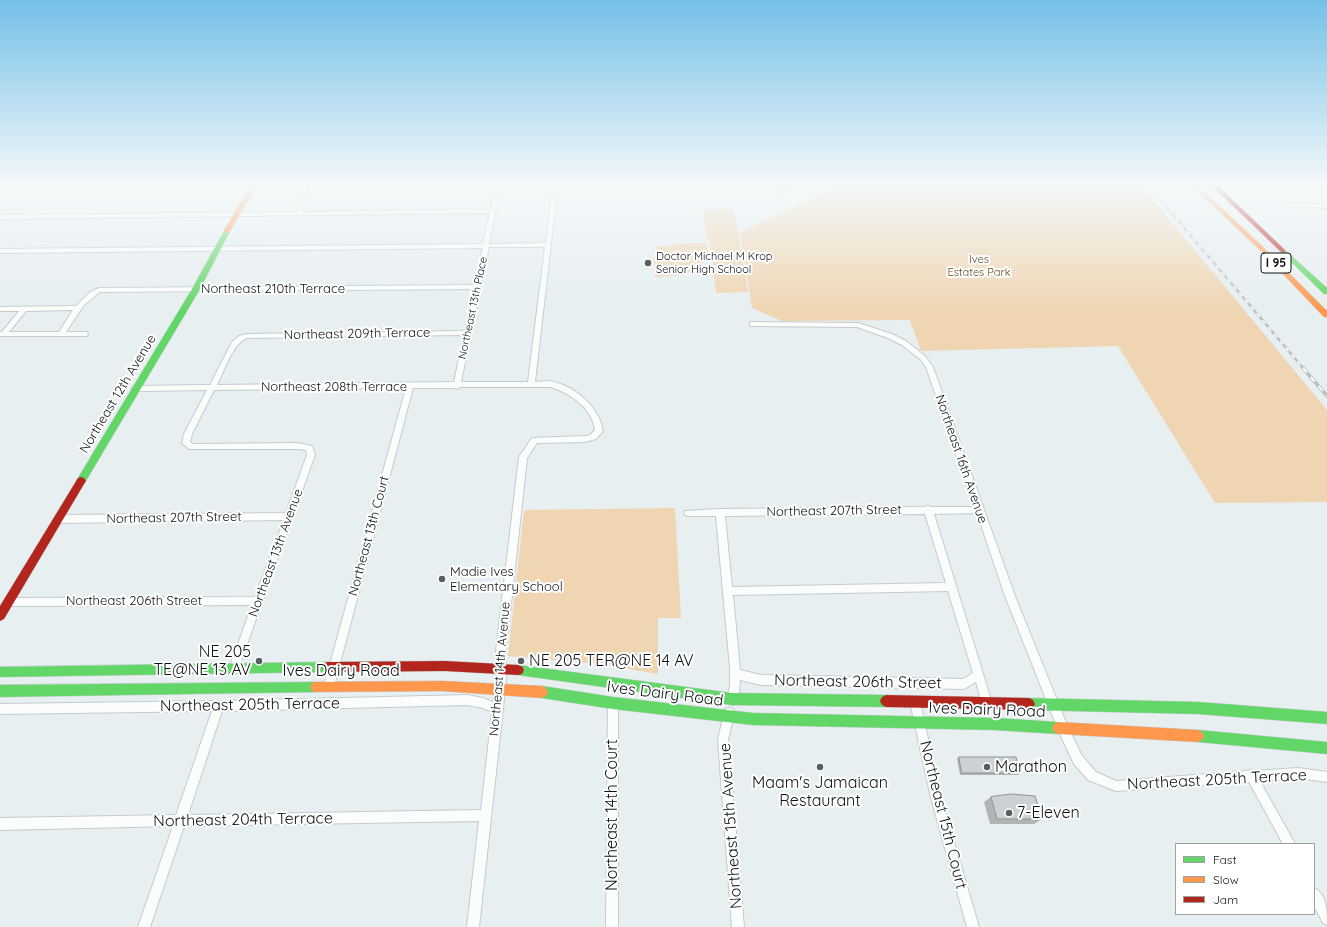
<!DOCTYPE html>
<style>
body{margin:0}
#map{position:relative;width:1327px;height:927px;overflow:hidden;background:#e7eff1;font-family:Quicksand,sans-serif}
canvas{display:block}
.legend{position:absolute;left:1175px;top:843px;width:140px;height:72px;box-sizing:border-box;background:#fff;border:1px solid #9ea0a1;margin:0;padding:5px 7px;list-style:none;font-size:12px;color:#0d1214}
.legend li{display:flex;align-items:center;gap:8px;height:20px}
.legend b{width:20px;border:1px solid #9ea0a1}
</style>
<div id="map">
<canvas width="1327" height="927"></canvas>
<ul class="legend">
<li><b style="height:5px;background:#63d668"></b>Fast</li>
<li><b style="height:5px;background:#ff974d"></b>Slow</li>
<li><b style="height:5px;background:#b3261e"></b>Jam</li>
</ul>
</div>
<script>
const ctx = document.querySelector('canvas').getContext('2d');
ctx.lineJoin = 'round';
function paint(path, color) {
  ctx.fillStyle = color;
  ctx.fill(path, 'evenodd');
}
function stroke(path, color, width, dash) {
  ctx.strokeStyle = color;
  ctx.lineWidth = width;
  ctx.lineCap = dash ? 'butt' : 'round';
  ctx.setLineDash(dash || []);
  ctx.stroke(path);
}
function label(font, color, halo, rows, align = 'center') {
  ctx.font = font + ' Quicksand,sans-serif';
  ctx.lineWidth = 4;
  ctx.setLineDash([]);
  ctx.textBaseline = 'middle';
  ctx.strokeStyle = halo;
  ctx.fillStyle = color;
  for (const [text, x, y, turn = 0] of rows) {
    ctx.save();
    ctx.translate(x, y);
    ctx.rotate((+turn || 0) * Math.PI / 180);
    ctx.textAlign = isNaN(turn) ? turn : align;
    if (halo) ctx.strokeText(text, 0, 0);
    ctx.fillText(text, 0, 0);
    ctx.restore();
  }
}
paint(new Path2D(`
 M763,183h45l-27,11z
 M828,183h311l188,227v92l-112,1 -97,-157 -197,5 -11,-31 -128,1 -30,-13 -12,-75 90,-43z
 M734,209l14,83 -32,1 -7,-55h-2l-4,-28z
 M705,243l3,4c2,27 -34,30 -53,30l-1,-20h3l-1,-10 19,-2 1,-1z
 M675,508l6,110h-23v56l-59,-10 -91,-8 16,-146z`), '#efd5b2');
const street = new Path2D(`
 M147,183h111l-3,2 -255,3v-4z
 M312,183h5l-15,29 189,-3 5,-26h5l-12,61 57,-1 7,-60h5l-23,199c6,0 13,-2 19,0 23,6 45,25 49,49l-7,8 -11,3 -48,1 -10,15 -22,201 2,9 -4,41 -24,218h-12l12,-106 -295,5 -34,101h-12l35,-101 -173,4v-12l176,-3 36,-104 -212,3v-10l219,-3 248,-6 16,3 10,4 4,-34 -2,-9 24,-202 13,-19 53,-2 5,-1 5,-5c-3,-22 -24,-36 -44,-43h-91l-3,2 -3,-1h-41l-79,298 -1,3 -4,2 -4,-2 -1,-3 82,-298 -192,2 -22,44 -2,8 3,2 105,-1 14,3 3,9 -78,217 -3,2 -3,-2 -2,-3 23,-64 -243,1 -3,-1 -2,-3 2,-3 3,-1 246,-1 29,-77 -226,3 -3,-2 -1,-2 1,-2 3,-2 228,-2 21,-58 -1,-5 -8,-1h-109l-7,-6 2,-9 23,-44 -71,1 -3,-1 -1,-2 1,-2 77,-1 22,-43 7,-6 8,-2 218,-3 9,-42 -374,3 -16,13 -18,27h21l1,2 -1,2h-87v-4h2l17,-21h-19v-4l76,-1 14,-14 9,-4 376,-3 8,-37 -483,5v-4l483,-5 7,-31 -490,6v-4l296,-3zM489,247h56l-17,135h-67zM73,310l-14,22h-50l17,-21zM464,335l-10,47 -237,3c7,-14 16,-42 30,-47zM467,705l16,3 9,4 -11,98 -293,5 34,-104z
 M1316,183h6l5,4v5z
 M1283,203l44,1v4l-46,-2v-2z
 M750,322l108,1 34,11 14,7 19,15 8,11 82,229 52,129 15,31 14,16 20,9 131,-10 4,-1 3,1 44,-3 29,4v10l-29,-4 -38,3 35,63h-12l-34,-62 -133,9 -28,-11 -14,-16 -15,-32 -54,-136 -28,-83 -43,1 58,189 -1,4 -4,1 -4,-1 -7,-25 -12,7 -203,-4 -21,-5 -1,12 -3,12 -4,1 -4,-1 -1,-4 3,-15v-17l-14,-152h-28l-3,-1 -1,-2 1,-2 35,-2 205,-2 3,-1 3,1h43l-48,-140 -5,-7 -19,-15 -14,-7 -31,-11 -105,-1h-2zM925,514l21,69 -214,4 -7,-71zM948,591l25,82 -10,6 -202,-4 -21,-5 -7,-75z
 M915,697l4,1 1,4 21,96 38,129h-12l-36,-129 -21,-96 1,-4z
 M613,698l4,1 1,4v224h-12l2,-224 1,-4z
 M729,708l4,1 1,4 -6,27 16,187h-12l-14,-187 6,-27 1,-4z
 M1314,888c13,5 13,25 13,37l-4,-2 -9,-17z`);
const fast = new Path2D(`
 M227,229l3,2 -30,58 -116,195h-6l-2,-3 2,-3 114,-189 32,-58z
 M1283,249l2,1 42,38v6h-3l-43,-42 -1,-1z
 M328,662l4,1 2,4 -2,4 -4,1 -328,5v-10z
 M518,665l214,28 154,2 4,2 2,4 -2,4 -4,2 -154,-2 -214,-30 -4,-1 -2,-4 2,-4z
 M316,682l4,1 2,4 -2,4 -4,1 -316,5v-12z
 M542,686l71,11 140,16 242,5 63,4 4,2 2,4 -2,4 -4,2 -63,-4 -242,-5 -140,-16 -71,-11 -4,-2 -2,-4 2,-4z
 M1029,698l169,4 129,10v12l-129,-10 -169,-4 -4,-2 -2,-4 2,-4z
 M1198,730l129,12v12l-129,-12 -4,-2 -2,-4 2,-4z`);
const slow = new Path2D(`
 M252,183h6l-28,48 -3,2 -2,-1 -1,-1z
 M1189,183h6l69,65 63,63v6h-3l-64,-67z
 M442,681l100,5 4,2 2,4 -2,4 -4,2 -100,-7 -126,1 -4,-1 -2,-4 2,-4 4,-1z
 M1058,722l140,8 4,2 2,4 -2,4 -4,2 -140,-8 -4,-2 -2,-4 2,-4z`);
const jam = new Path2D(`
 M1209,183h6l70,67v2h-4z
 M81,477l3,1 2,3 -2,3 -80,135 -4,2v-15l78,-128z
 M445,661l73,4 4,1 2,4 -2,4 -4,1 -73,-4 -117,1 -4,-1 -2,-4 2,-4 4,-1z
 M886,695l143,3 4,2 2,4 -2,4 -4,2 -143,-3 -4,-2 -2,-4 2,-4z`);
stroke(street, '#c5cbcd', 2);
stroke(fast, '#c5cbcd', 1);
stroke(slow, '#c5cbcd', 1);
stroke(jam, '#c5cbcd', 1);
paint(street, '#fbfdfd');
paint(fast, '#63d668');
paint(slow, '#ff974d');
paint(jam, '#b3261e');
const railFar1 = new Path2D(`
 M1146,183l158,186`);
const rail = new Path2D(`
 M1303,368l24,28`);
stroke(railFar1, '#bdbfc1', 2.5);
stroke(rail, '#bdbfc1', 3.5);
stroke(railFar1, '#fff', 1.5, [4.5]);
stroke(rail, '#fff', 2, [6]);
paint(new Path2D(`
 M959,757l61,16 -2,2h-58l-3,-16z
 M991,797l51,22 -8,5h-44l-6,-22z`), '#afb5b5');
const building = new Path2D(`
 M959,757h57l4,16h-58z
 M1011,794l24,2 7,23h-45l-6,-22z`);
paint(building, '#ccd2d3');
stroke(building, '#8f9394', 1);
const sky = ctx.createLinearGradient(0, 0, 0, 312);
sky.addColorStop(0, '#74c0e8');
sky.addColorStop(0.59, '#f4f8f9');
sky.addColorStop(1, '#f4f8f900');
ctx.fillStyle = sky;
ctx.fillRect(0, 0, 1327, 312);
for (const [x, y, r, color] of [
 [648,263,4,"#595f61"],
 [442,579,4,"#595f61"],
 [259,661,4,"#595f61"],
 [521,661,4,"#595f61"],
 [820,767,4,"#595f61"],
 [987,767,4,"#595f61"],
 [1009,813,4,"#595f61"]
]) {
  const dot = new Path2D();
  dot.arc(x, y, r, 0, 2 * Math.PI);
  ctx.fillStyle = color;
  ctx.fill(dot);
  stroke(dot, '#fff', 1.5);
}
label('11px', '#0d1214', '#fff', [
 ["Doctor Michael M Krop",656,257],
 ["Senior High School",656,270]
], 'left');
label('11px', '#634725', '#fff', [
 ["Ives",979,260],
 ["Estates Park",979,273]
]);
label('11px', '#0d1214', '#fff', [
 ["Northeast 13th Place",473,308,-78]
]);
for (const [x, y, w] of [
 [1276,263,30]
]) {
  const box = new Path2D();
  box.roundRect(x - w / 2, y - 10, w, 20, 3);
  ctx.fillStyle = '#fff';
  ctx.fill(box);
  stroke(box, '#0d1214', 1);
}
label('bold 12px', '#0d1214', null, [
 ["I 95",1276,263]
]);
label('13px', '#0d1214', '#fff', [
 ["Northeast 210th Terrace",273,289],
 ["Northeast 209th Terrace",357,334,-1],
 ["Northeast 208th Terrace",334,387],
 ["Northeast 12th Avenue",118,394,-59],
 ["Northeast 16th Avenue",961,459,71],
 ["Northeast 207th Street",834,511,-1],
 ["Northeast 207th Street",174,518,-1],
 ["Northeast 13th Court",369,536,-75],
 ["Northeast 13th Avenue",276,553,-70],
 ["Northeast 206th Street",134,601],
 ["Northeast 14th Avenue",500,669,-85]
]);
label('13px', '#0d1214', '#fff', [
 ["Madie Ives",450,572],
 ["Elementary School",450,587]
], 'left');
label('16px', '#0d1214', '#fff', [
 ["NE 205",251,652,"right"],
 ["TE@NE 13 AV",251,670,"right"],
 ["NE 205 TER@NE 14 AV",529,661],
 ["Marathon",995,767],
 ["Maam's Jamaican",820,783,"center"],
 ["Restaurant",820,801,"center"],
 ["7-Eleven",1017,813]
], 'left');
label('16px', '#0d1214', '#fff', [
 ["Ives Dairy Road",341,671],
 ["Northeast 206th Street",858,682,1],
 ["Ives Dairy Road",665,694,7],
 ["Northeast 205th Terrace",250,705,-1],
 ["Ives Dairy Road",987,710,2],
 ["Northeast 205th Terrace",1217,780,-3],
 ["Northeast 14th Court",612,815,-90],
 ["Northeast 15th Court",943,815,76],
 ["Northeast 204th Terrace",243,820,-1],
 ["Northeast 15th Avenue",731,826,-94]
]);
</script>
